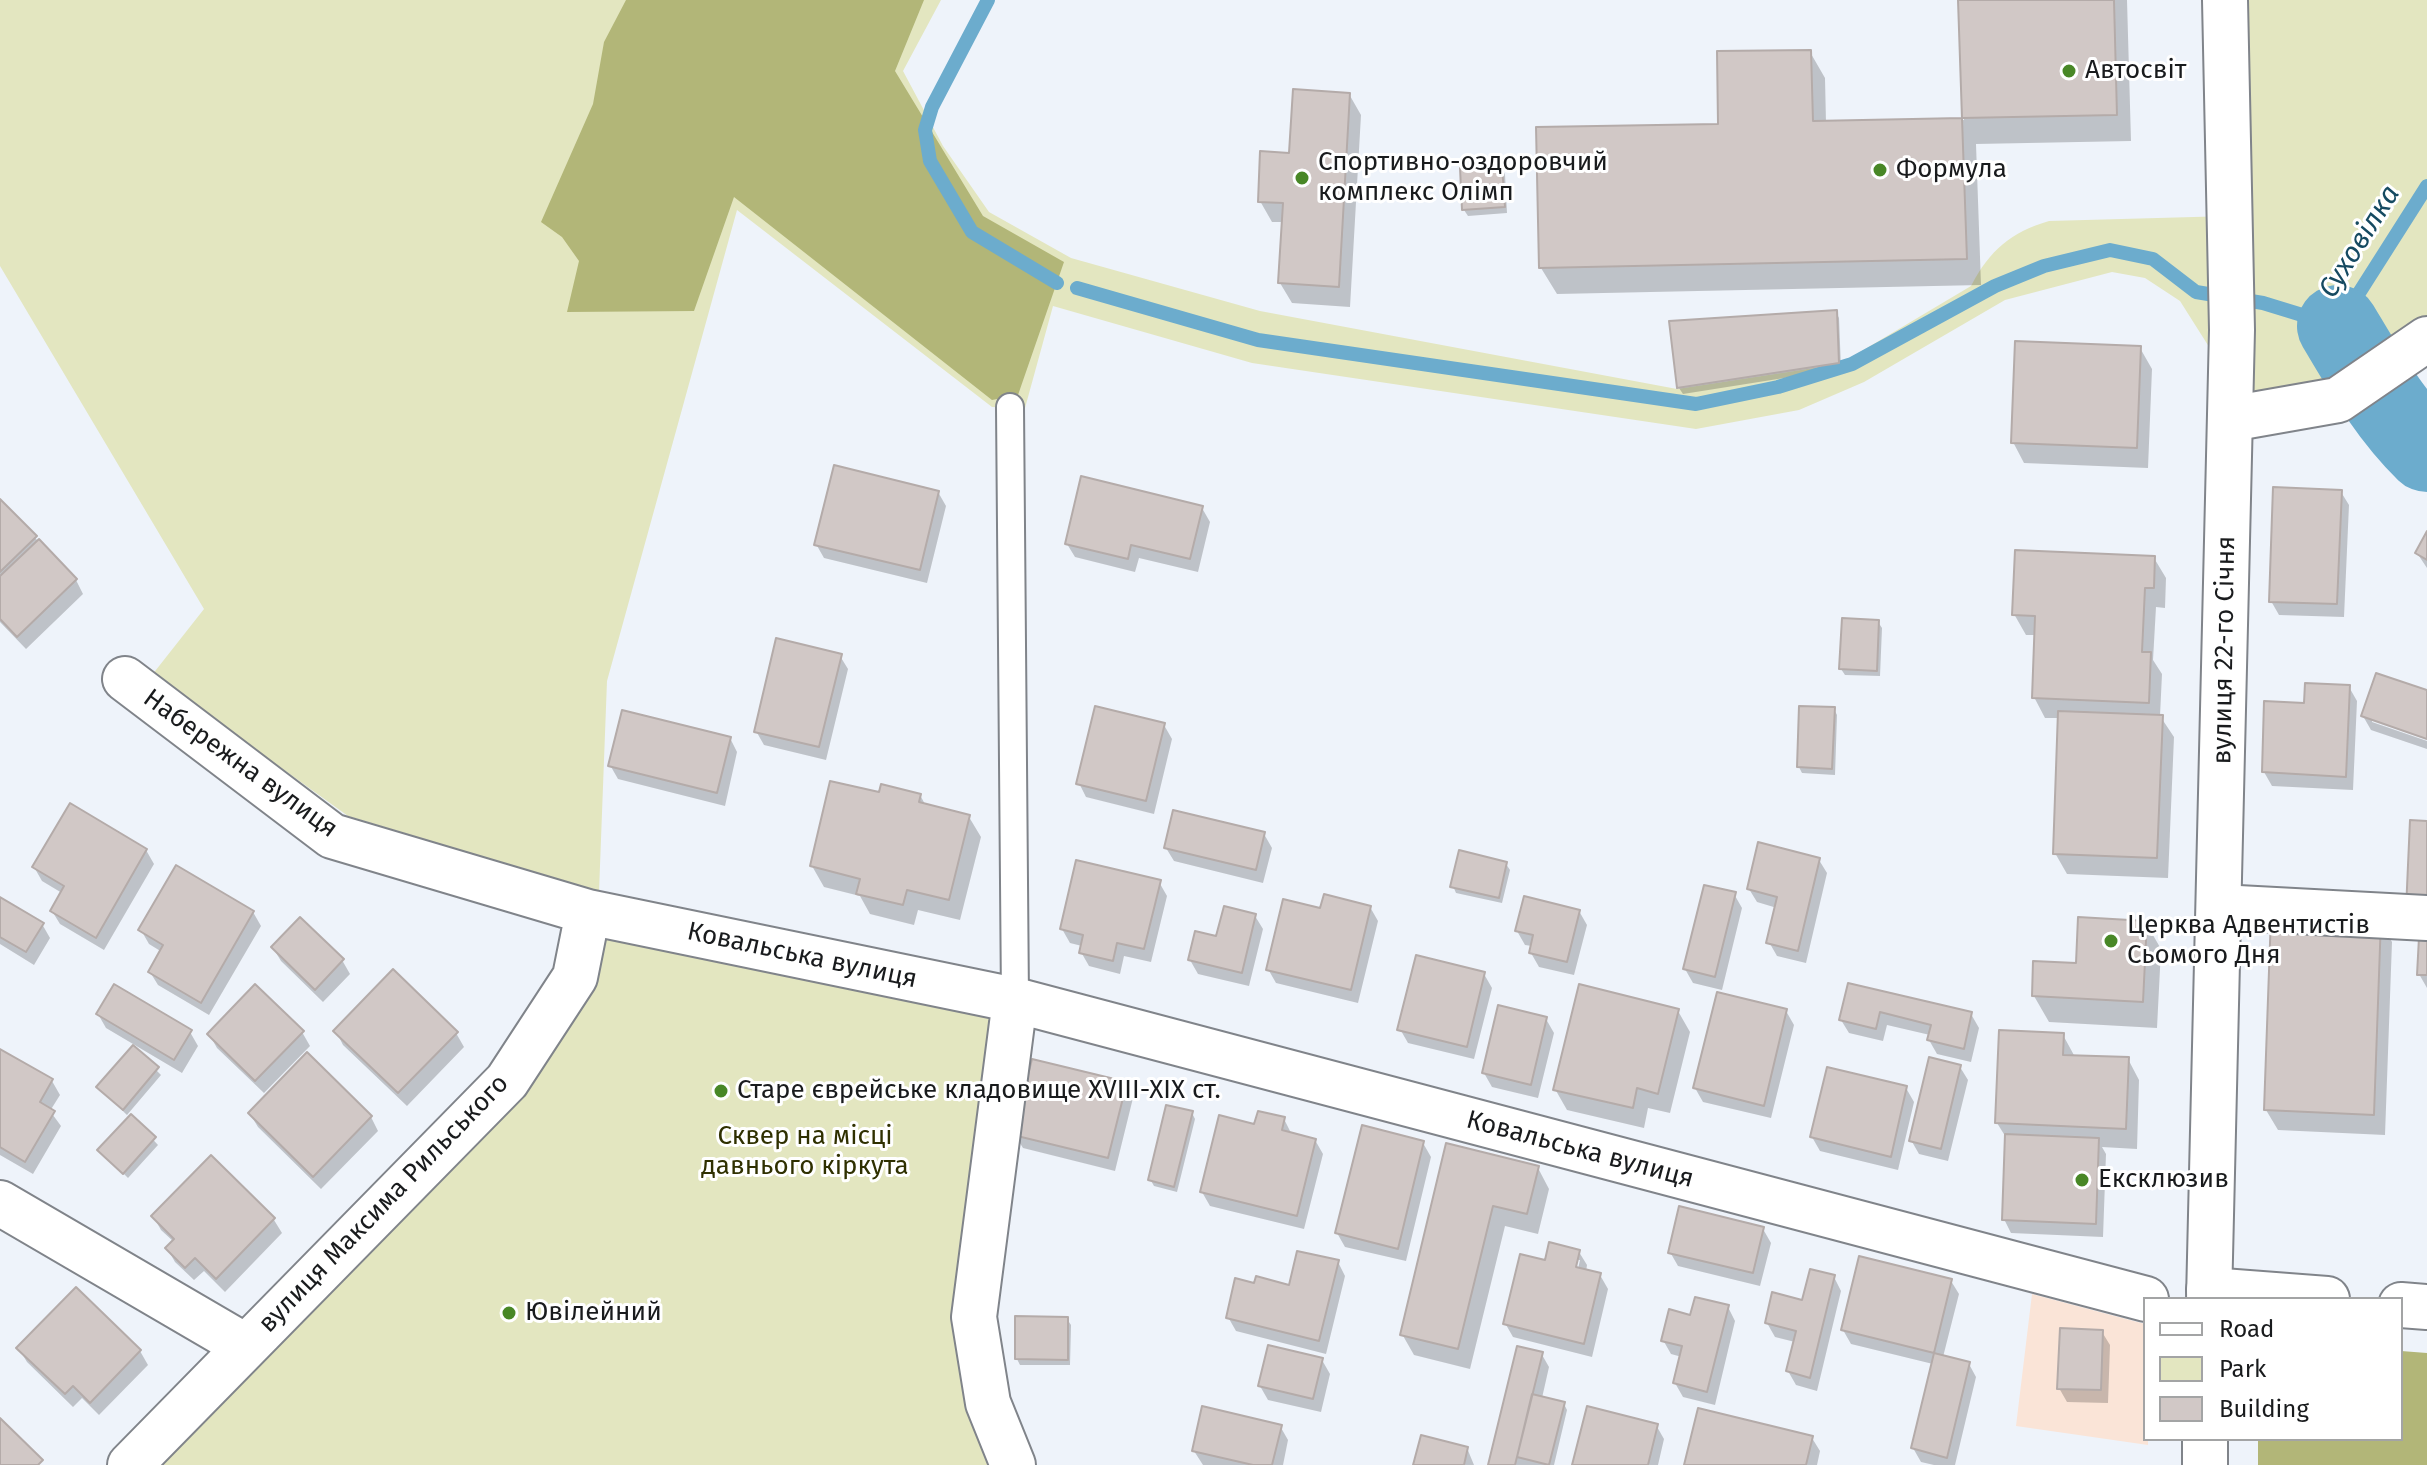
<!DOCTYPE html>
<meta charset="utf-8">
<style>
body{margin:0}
#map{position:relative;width:2427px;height:1465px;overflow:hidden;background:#eef3fa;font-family:"Fira Sans",sans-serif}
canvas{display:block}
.legend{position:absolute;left:2143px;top:1297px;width:260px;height:144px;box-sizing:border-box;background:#fff;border:2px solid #a3a4a5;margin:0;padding:10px 14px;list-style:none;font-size:24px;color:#191b1d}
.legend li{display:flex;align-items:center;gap:16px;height:40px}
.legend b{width:40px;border:2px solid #a3a4a5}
</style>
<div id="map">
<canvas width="2427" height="1465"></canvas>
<ul class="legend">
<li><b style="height:10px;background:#fff"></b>Road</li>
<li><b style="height:22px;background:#e3e6c0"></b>Park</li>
<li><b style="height:22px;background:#d1c8c6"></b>Building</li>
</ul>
</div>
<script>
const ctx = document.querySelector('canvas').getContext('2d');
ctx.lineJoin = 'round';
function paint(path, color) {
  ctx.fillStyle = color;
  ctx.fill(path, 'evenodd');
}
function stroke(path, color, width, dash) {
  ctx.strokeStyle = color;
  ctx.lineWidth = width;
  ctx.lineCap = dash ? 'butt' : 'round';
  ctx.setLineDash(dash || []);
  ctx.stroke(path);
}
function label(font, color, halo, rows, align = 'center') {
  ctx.font = font + ' "Fira Sans",sans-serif';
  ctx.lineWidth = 6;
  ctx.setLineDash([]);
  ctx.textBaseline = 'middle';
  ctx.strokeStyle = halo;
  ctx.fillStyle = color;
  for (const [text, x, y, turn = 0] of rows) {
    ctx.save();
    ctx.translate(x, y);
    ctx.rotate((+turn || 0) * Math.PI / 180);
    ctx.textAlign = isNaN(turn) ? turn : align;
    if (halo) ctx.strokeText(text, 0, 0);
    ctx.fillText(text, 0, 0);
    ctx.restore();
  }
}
paint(new Path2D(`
 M2032,1294l113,30v115h3v6l-132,-19z`), '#fae4d7');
paint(new Path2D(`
 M0,0h941l-38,71 40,75 46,66 82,46 189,53 417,78 163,-25 131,-78c19,-36 40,-54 78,-65l181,-5 -5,-216h202v339l-25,20 -172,60 -19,-69 -31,-49 -35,-23 -33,-6 -107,28 -141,82 -65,28 -103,19 -444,-66 -199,-57 -28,102 -33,-1 -255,-197 -130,471 -8,211 -251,-76 -196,-141 52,-66 -204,-343z
 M2387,383l40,47v41l-35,-34 -30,-37z
 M602,926l403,84 -39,306 38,149h-845l352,-363z`), '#e3e6c0');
paint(new Path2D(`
 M626,0h298l-29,71 88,145 81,46 -46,133 -26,5 -258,-203 -40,114 -127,1 12,-51 -17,-24 -21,-15 52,-118 11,-62z
 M2401,1351l26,2v112h-169v-26h143z`), '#b2b678');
paint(new Path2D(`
 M1960,0h167l4,141 -155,3 5,141 -424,9 -16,-26 269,-216 15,26 1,45 138,-3z
 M1349,94l12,21 -11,192 -58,-4 -12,-20 3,-61h-11l-12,-21 31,-45z
 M1501,168l4,6 2,39 -39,3 -4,-6z
 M1836,312l3,6 2,51 -158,25 -4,-6z
 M2140,348l12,21 -4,99 -124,-5 -11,-21z
 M938,492l8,14 -19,77 -103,-25 -8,-14z
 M2341,492l8,13 -5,112 -65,-2 -8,-14z
 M0,502l76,78 7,14 -57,55 -26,-27z
 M1202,508l8,14 -12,50 -59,-14 -4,14 -60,-15 -8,-13z
 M2427,536v32l-10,-15z
 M2154,558l12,20 -1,30 -9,-1 -3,53 9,14 -2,42 14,21 -6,141 -101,-4 -12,-21 5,-135h-15l-11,-21 2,-62h-10l-12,-21z
 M1878,622l4,6 -2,48 -35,-1 -4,-6z
 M840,656l8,13 -22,91 -62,-15 -8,-14z
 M2349,687l8,14 -4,89 -81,-4 -8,-14 42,-67z
 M2427,693v44l-55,-19v4l55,19v8l-56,-19 -8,-14z
 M1834,709l3,6 -2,60 -33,-2 -3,-6z
 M1164,725l8,14 -18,75 -68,-17 -7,-14z
 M730,738l7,14 -12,54 -107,-27 -8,-14z
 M880,795h40l6,11 43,11 12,20 -21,83 -42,-10 -4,15 -44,-11 -10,-18 -36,-9 -12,-21z
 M1264,834l8,14 -9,35 -89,-22 -8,-13z
 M146,850l8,14 -50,86 -44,-26 -8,-13 10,-18 -20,-12 -8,-14z
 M1819,860l8,13 -21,90 -29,-7 -8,-14 8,-34 -20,-6 -8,-13z
 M1506,864l4,6 -8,33 -46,-10 -3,-7z
 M1159,882l8,14 -16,66 -27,-6 -4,18 -31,-8 -8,-14 1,-6 -12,-3 -8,-14z
 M1734,894l8,14 -20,82 -29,-7 -8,-14z
 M0,899l42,25 8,14 -16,27 -34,-21z
 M1370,907l8,14 -20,82 -82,-20 -8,-14 54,-58z
 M1579,911l8,14 -13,50 -35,-8 -8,-14 1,-7 -7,-1 -8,-14z
 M253,912l8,14 -52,89 -51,-30 -8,-13 12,-20 -13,-8 -8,-14z
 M1255,916l8,13 -14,57 -51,-12 -8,-14 28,-22z
 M2380,921l12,21 -7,193 -107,-5 -12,-20z
 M2146,923l15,26 -4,79 -108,-6 -15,-26z
 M2427,939v49l-8,-14z
 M273,948l69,12 8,14 -27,28 -42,-41z
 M1484,974l8,14 -18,71 -66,-16 -8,-14z
 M1849,985l122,29 8,14 -8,34 -34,-8 -8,-14 1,-5 -43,-10 -4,16 -34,-8 -8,-13z
 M1678,1011l12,21 -20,81 -22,-5 -4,20 -77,-18 -12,-21z
 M1786,1011l8,14 -23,93 -68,-16 -8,-14z
 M98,1014l92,18 8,14 -16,27 -76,-45z
 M1546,1019l8,14 -16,65 -46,-11 -8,-14z
 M336,1031l120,2 8,14 -57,59 -64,-61z
 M302,1032l8,14 -46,47 -47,-45 -8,-14z
 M2063,1035l12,22 53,2 11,21 -2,69 -35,-2 4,7 -3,83 -92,-4 -7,-14 3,-80 -10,-16z
 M134,1048l27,27 -34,40 -28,-27z
 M0,1051l52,30 8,14 -10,16 11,15 -28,48 -33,-19z
 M1960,1067l8,13 -20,81 -29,-7 -8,-14z
 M1125,1084l8,14 -18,73 -92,-23 -8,-13z
 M1906,1088l8,14 -16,68 -78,-19 -8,-14z
 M1192,1113l3,6 -18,73 -23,-6 -4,-7z
 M250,1114l121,3 7,14 -57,58 -63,-62z
 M131,1116l27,29 -30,33 -28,-28z
 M1284,1119l8,16 23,5 8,14 -19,75 -94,-23 -8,-14 54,-65z
 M1423,1143l8,14 -25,104 -61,-14 -8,-14z
 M1447,1146l91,22 11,21 -11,45 -33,-8 -35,143 -56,-14 -12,-21z
 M211,1158l63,62 8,13 -57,59 -21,-21 -10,9 -19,-18 -8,-14 7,-6 -13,-12 -8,-14z
 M1763,1229l8,14 -11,43 -82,-20 -8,-14z
 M1579,1252l8,13 -1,7 14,3 8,14 -16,68 -79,-20 -8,-14 41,-61zM1576,1260h4l-4,18z
 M1338,1262l7,14 -19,78 -90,-23 -8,-14 28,-31 35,1z
 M1834,1277l7,14 -24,100 -21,-6 -8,-14 7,-29 -20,-5 -8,-14 37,-21z
 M1951,1281l8,13 -16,63 26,7 7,13 -21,88h-21l-13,-3 -8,-14 20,-84 -82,-20 -8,-14z
 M1728,1307l7,14 -20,84 -32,-8 -8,-14 7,-26 -11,-3 -8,-14 29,-23z
 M1067,1319l4,6 -1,40h-50l-3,-6z
 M2102,1332l8,13 -2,58 -41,-1 -8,-14z
 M19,1349l121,2 8,14 -49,50 -17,-17 -9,9 -46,-45z
 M1541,1353l8,14 -7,31 22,6 3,6 -13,55h-64z
 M1322,1360l8,14 -9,38 -53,-12 -8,-14z
 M1656,1425l8,14 -6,26h-84z
 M1280,1426l8,14 -5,25h-80l-9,-14z
 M1812,1438l8,13 -3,14h-131z
 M1467,1448l7,17h-59z`), '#0003');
stroke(new Path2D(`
 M988,0l-56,107 -7,23 5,31 42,71 85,51
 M1077,288l181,52 438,64 82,-17 74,-23 143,-78 49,-20 66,-16 43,9 43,33 67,11 75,23 89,-140`), '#6caccd', 14);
stroke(new Path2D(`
 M2338,326c27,45 51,88 89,125`), '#6caccd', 82);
const building = new Path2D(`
 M1958,0h156l3,115 -155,3z
 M1811,50l2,71 149,-3 5,141 -428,9 -3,-141 182,-3 -1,-73z
 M1293,89l57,4 -11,194 -61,-4 5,-80 -25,-1 2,-51 29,2z
 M1502,166l3,41 -43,3 -2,-42z
 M1837,310l2,53 -162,25 -8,-67z
 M2015,341l126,5 -4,102 -126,-5z
 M834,465l105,26 -19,79 -106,-25z
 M1081,476l122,30 -13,53 -59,-14 -3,14 -63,-15z
 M2273,487l69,3 -5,114 -68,-2z
 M0,499l37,37 -37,36z
 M2427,531v29l-12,-7z
 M39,539l38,40 -60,58 -17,-18v-43z
 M2015,550l140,6 -1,32h-9l-3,64h9l-2,51 -117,-5 3,-82 -23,-1z
 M1842,618l37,2 -2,51 -38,-2z
 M776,638l66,16 -23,93 -65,-15z
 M2376,673l51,17v49l-66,-23z
 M2305,683l45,2 -4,92 -84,-5 2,-71 40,2z
 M1095,706l70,17 -19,78 -70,-17z
 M1799,706l36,1 -3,62 -35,-2z
 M622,710l109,27 -14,56 -109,-27z
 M2058,711l105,4 -6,143 -104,-4z
 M830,781l49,11 2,-8 40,10 -2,8 51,13 -21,85 -42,-10 -4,15 -47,-11 4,-15 -50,-13z
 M70,803l77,46 -51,89 -46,-27 14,-25 -32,-19z
 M1173,810l92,22 -9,38 -92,-22z
 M2410,820l17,1v90l-21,-1z
 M1758,842l62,16 -22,93 -32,-8 11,-46 -30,-8z
 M1459,850l48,12 -8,36 -49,-11z
 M1076,860l85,20 -17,69 -27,-6 -4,18 -34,-8 4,-18 -23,-6z
 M176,865l78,46 -53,92 -53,-31 15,-27 -25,-15z
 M1704,885l32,7 -21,85 -32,-8z
 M1324,894l47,12 -20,84 -85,-20 17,-71 37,9z
 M1524,896l56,14 -13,52 -38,-9 4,-18 -18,-4z
 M0,897l44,26 -18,29 -26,-15z
 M1224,906l32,8 -14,59 -54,-13 7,-29 21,5z
 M2271,915l110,4 -7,196 -110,-5z
 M300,917l44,42 -29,31 -44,-43z
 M2078,917l69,4 -4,81 -111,-6 1,-35 43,2z
 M2419,937h8v38h-10z
 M1416,955l69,17 -18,75 -70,-17z
 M393,969l65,63 -60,61 -65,-62z
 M1848,983l124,29 -8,37 -37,-9 4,-15 -51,-13 -4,17 -37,-9z
 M114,984l78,46 -18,30 -78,-46z
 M255,984l49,47 -49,50 -48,-47z
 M1579,984l100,25 -21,85 -21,-6 -4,20 -80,-18z
 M1717,992l70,17 -23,97 -71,-18z
 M1498,1005l49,12 -16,68 -49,-12z
 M1999,1030l65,3 -1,22 66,2 -3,72 -131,-6z
 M133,1045l26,22 -36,43 -27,-23z
 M0,1049l53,30 -13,23 15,9 -30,51 -25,-15z
 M307,1052l65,64 -59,61 -65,-64z
 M1929,1057l32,8 -20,84 -32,-8z
 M1032,1059l95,23 -19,76 -95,-23z
 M1827,1067l80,19 -16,71 -81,-20z
 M1166,1105l27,6 -19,76 -26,-7z
 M1258,1111l27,6 -3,13 34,9 -19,77 -97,-24 19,-77 35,9z
 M131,1114l25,23 -33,37 -26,-24z
 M1362,1125l62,16 -26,108 -63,-16z
 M2005,1134l94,4 -3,86 -94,-4z
 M1446,1143l93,23 -12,48 -34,-8 -35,143 -58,-14z
 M211,1155l64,63 -59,61 -21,-21 -10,10 -20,-20 9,-9 -23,-23z
 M1679,1206l85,21 -11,46 -85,-20z
 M1549,1242l31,8 -4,17 25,6 -17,71 -81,-20 17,-70 25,6z
 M1297,1251l42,9 -20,81 -93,-23 9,-40 19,5 2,-7 33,9z
 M1859,1256l93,23 -18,74 -93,-23z
 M1810,1269l25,6 -25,103 -24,-7 10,-40 -31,-8 7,-31 30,8z
 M76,1287l65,63 -51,53 -17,-17 -8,8 -49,-46z
 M1695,1297l34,8 -22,87 -34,-9 9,-37 -21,-5 8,-32 21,6z
 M1015,1316l53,1v43l-53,-1z
 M2060,1328l43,2 -2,60 -44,-1z
 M1268,1345l55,13 -10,41 -55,-13z
 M1517,1346l26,6 -28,113h-27z
 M1934,1353l36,9 -23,96 -36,-10z
 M1532,1394l33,8 -16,63 -32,-8z
 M1202,1406l80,19 -10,40h-19l-61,-14z
 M1587,1406l71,18 -10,41h-76z
 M1698,1408l115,28 -7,29h-122z
 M0,1418l43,42 -5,5h-38z
 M1421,1435l47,12 -4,18h-51z`);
paint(building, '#d1c8c6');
stroke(building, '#b4aba9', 2);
const service = new Path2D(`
 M1010,407l5,593`);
const minor = new Path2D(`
 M2230,419l108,-19 89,-61
 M125,679l207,157 256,76 427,88 1131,299
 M2219,907l208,11
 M0,1203l245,143
 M2209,1290l118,9
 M2401,1305l26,2
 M130,1465l377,-384 68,-104 13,-65
 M1013,1465l-25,-62 -14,-86 41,-317`);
const secondary = new Path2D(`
 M2209,1299l23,-969 -7,-330
 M2205,1465v-26`);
stroke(service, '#80848a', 30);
stroke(minor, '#80848a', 48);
stroke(secondary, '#80848a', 48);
stroke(service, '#fff', 26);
stroke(minor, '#fff', 44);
stroke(secondary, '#fff', 44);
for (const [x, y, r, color] of [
 [2069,71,8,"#488726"],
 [1880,170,8,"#488726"],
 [1302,178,8,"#488726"],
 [2111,941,8,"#488726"],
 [721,1091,8,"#488726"],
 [2082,1180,8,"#488726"],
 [509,1313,8,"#488726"]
]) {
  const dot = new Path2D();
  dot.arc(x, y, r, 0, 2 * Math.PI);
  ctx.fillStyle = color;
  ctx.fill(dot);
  stroke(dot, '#fff', 3);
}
label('26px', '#191b1d', '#fff', [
 ["Автосвіт",2085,71],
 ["Спортивно-оздоровчий",1318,163],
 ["комплекс Олімп",1318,193],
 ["Формула",1896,170],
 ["Церква Адвентистів",2127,926],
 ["Сьомого Дня",2127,956],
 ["Старе єврейське кладовище XVIII-XIX ст.",737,1091],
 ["Ексклюзив",2098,1180],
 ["Ювілейний",525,1313]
], 'left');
label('26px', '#191b1d', '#fff', [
 ["вулиця 22-го Січня",2225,650,-89],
 ["Набережна вулиця",240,764,36],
 ["Ковальська вулиця",802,956,12],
 ["Ковальська вулиця",1580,1150,15],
 ["вулиця Максима Рильського",384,1204,-46]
]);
label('26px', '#2f3000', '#fff', [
 ["Сквер на місці",805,1137],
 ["давнього кіркута",805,1167]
]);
label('italic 28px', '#154a61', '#fff', [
 ["Суховілка",2360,242,-58]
]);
</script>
